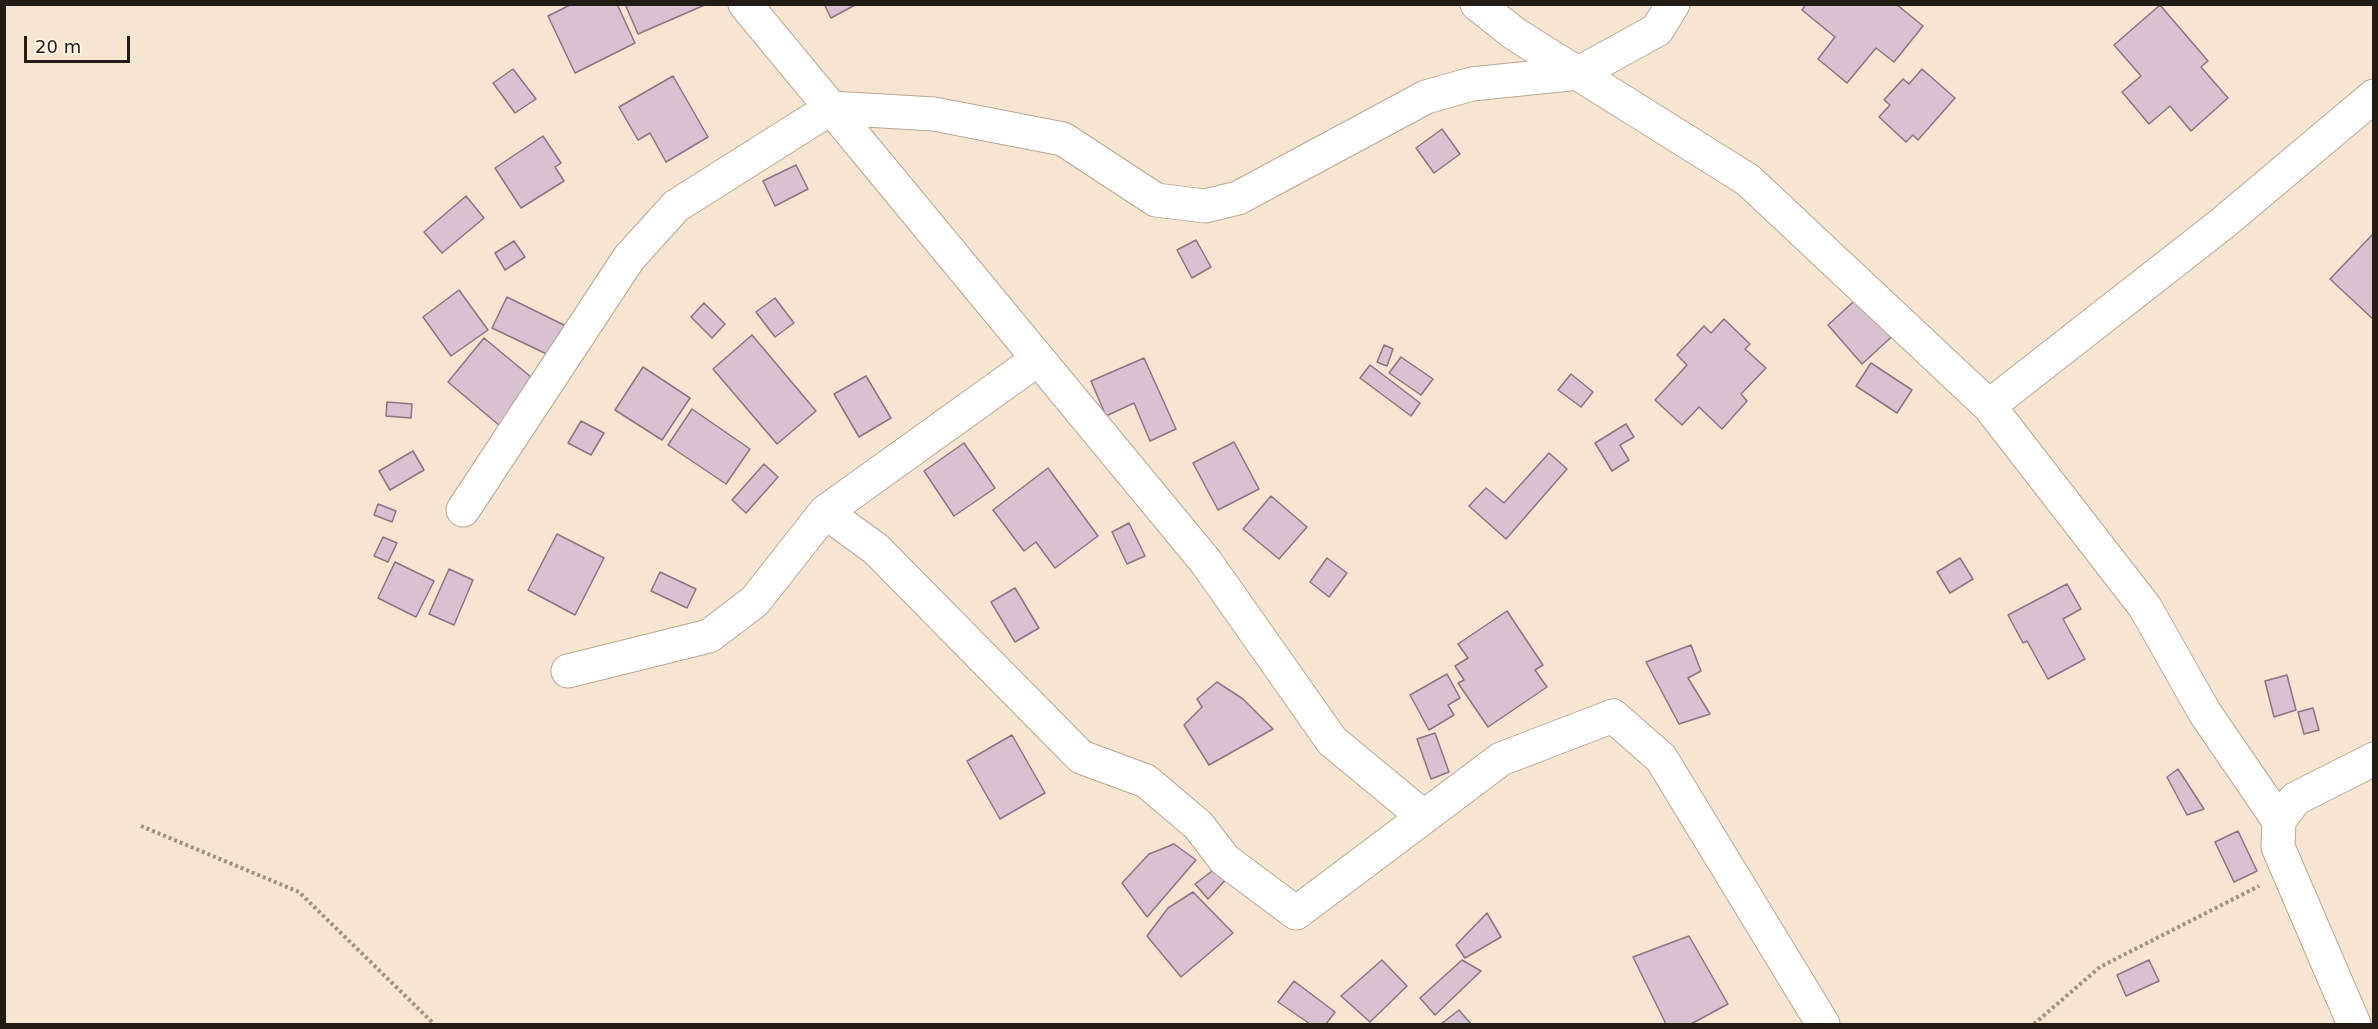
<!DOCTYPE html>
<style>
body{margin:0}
#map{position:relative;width:2378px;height:1029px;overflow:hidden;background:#f6e5d1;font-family:"DejaVu Sans",sans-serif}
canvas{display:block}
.frame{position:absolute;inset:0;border:6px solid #221c15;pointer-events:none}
.scale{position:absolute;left:24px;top:36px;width:106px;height:27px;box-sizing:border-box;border:3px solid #221c15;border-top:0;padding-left:8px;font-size:18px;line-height:21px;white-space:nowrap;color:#221c15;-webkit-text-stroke:4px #fdf3e7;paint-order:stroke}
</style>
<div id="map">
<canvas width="2378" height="1029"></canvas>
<div class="frame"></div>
<div class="scale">20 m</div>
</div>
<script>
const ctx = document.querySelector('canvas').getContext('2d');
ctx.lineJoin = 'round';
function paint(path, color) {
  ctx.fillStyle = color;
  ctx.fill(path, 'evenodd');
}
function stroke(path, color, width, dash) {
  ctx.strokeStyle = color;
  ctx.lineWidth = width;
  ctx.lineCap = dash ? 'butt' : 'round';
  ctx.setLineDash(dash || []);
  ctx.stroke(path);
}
const building = new Path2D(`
 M572,4h45l18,39 -60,30 -27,-57z
 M625,4h82l-69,30z
 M824,4h33l-26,14z
 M1806,4h90l27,22 -29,36 -18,-14 -29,35 -29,-24 17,-22 -33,-27z
 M2160,5l48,56 -7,6 27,31 -37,33 -21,-25 -21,18 -27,-32 19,-16 -27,-31z
 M513,69l23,30 -21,14 -22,-30z
 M1922,69l33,29 -37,42 -5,-5 -7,7 -27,-25 11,-12 -6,-5 19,-21 6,5z
 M673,76l35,61 -42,25 -16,-29 -12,7 -19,-33z
 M1442,129l18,25 -26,19 -18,-25z
 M543,136l18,27 -6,4 9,14 -43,27 -26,-40z
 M796,165l12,24 -33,17 -12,-25z
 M466,196l18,22 -42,35 -18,-21z
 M2374,233v87l-44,-41z
 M1196,240l15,27 -19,11 -15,-28z
 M514,241l11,16 -20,13 -10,-17z
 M459,290l29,40 -37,26 -28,-39z
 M1864,292l34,39 -36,33 -34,-39z
 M507,297l61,30 -15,30 -61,-29z
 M775,298l19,25 -19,14 -19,-25z
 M704,303l21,21 -13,14 -21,-21z
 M1724,319l26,25 -5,5 21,19 -25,26 6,7 -25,28 -23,-22 -17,18 -27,-25 32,-35 -10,-10 27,-29 7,7z
 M752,335l64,76 -39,33 -64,-75z
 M484,338l53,44 -37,44 -52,-44z
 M1384,345l9,4 -6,17 -10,-4z
 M1401,357l32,22 -12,16 -32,-22z
 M1144,358l32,71 -26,12 -16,-38 -28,13 -15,-35z
 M1871,363l41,27 -15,23 -41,-27z
 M1370,365l50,38 -9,13 -51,-38z
 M643,367l47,31 -28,42 -47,-30z
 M1571,374l22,18 -12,15 -23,-17z
 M866,376l25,42 -32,19 -25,-43z
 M387,402l25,2 -1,14 -25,-2z
 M692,409l58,40 -24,35 -58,-39z
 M581,421l23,12 -13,22 -23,-12z
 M1626,424l8,13 -14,8 9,15 -17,11 -17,-28z
 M1234,442l25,47 -41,21 -25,-47z
 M964,443l31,45 -41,28 -30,-45z
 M413,451l11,19 -34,20 -11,-19z
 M1549,453l18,16 -61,70 -37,-33 17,-18 18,15z
 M764,464l14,13 -32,36 -14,-13z
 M1048,468l50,68 -43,32 -19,-26 -12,9 -31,-41z
 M1271,496l36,31 -28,32 -36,-30z
 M378,504l18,7 -4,11 -18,-7z
 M1129,523l16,33 -18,8 -15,-32z
 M557,534l47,24 -29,57 -47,-25z
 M383,537l14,6 -9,19 -14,-6z
 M1327,558l20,15 -18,24 -19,-15z
 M1960,558l13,21 -23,14 -13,-21z
 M395,562l39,19 -18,36 -38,-19z
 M449,569l24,11 -19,45 -25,-11z
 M660,572l36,17 -9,19 -36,-17z
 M2067,584l14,25 -18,10 22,40 -37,20 -21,-38 -4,2 -15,-28z
 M1015,588l24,40 -24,14 -24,-40z
 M1507,611l36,54 -8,5 12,17 -59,40 -30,-44 6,-3 -9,-14 13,-8 -10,-14z
 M1691,645l10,26 -13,7 22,36 -31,10 -33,-62z
 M1447,674l13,24 -12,7 6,10 -25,15 -19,-35z
 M2287,675l9,35 -22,7 -9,-36z
 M1217,682l26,17 30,30 -64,36 -25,-40 18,-18 -5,-8z
 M2313,708l6,22 -15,4 -6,-22z
 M1435,733l14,39 -18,7 -14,-40z
 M1012,735l33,58 -45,26 -33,-58z
 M2178,769l26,40 -17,6 -20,-38z
 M2238,831l19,40 -23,11 -19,-40z
 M1174,844l22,16 -49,57 -25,-34 27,-29z
 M1216,868l14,7 -22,24 -13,-15z
 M1193,892l40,41 -52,44 -34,-41 21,-28z
 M1487,913l14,24 -36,21 -9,-13z
 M1689,936l39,68 -37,20h-25l-33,-67z
 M1382,960l25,26 -37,36 -29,-26z
 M1462,960l19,11 -46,44 -15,-17z
 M2149,960l10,21 -33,15 -9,-21z
 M1294,981l41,31 -9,12h-16l-32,-22z
 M1459,1010l12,14h-30z`);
paint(building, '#d8c1d0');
stroke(building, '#8a7583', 1.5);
const minor = new Path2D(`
 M745,4l86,104 103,6 129,25 93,61 49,6 33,-8 188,-101 46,-13 107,-11 78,-43 16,-26
 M1477,4l38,30 233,146 241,226 156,201 60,106 74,108
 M1989,406l234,-183 151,-127
 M463,510l166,-252 47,-52 155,-98 375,454 126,179 92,76
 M825,512l51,37 205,208 65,24 52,44 27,35 71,53 205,-154 112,-43 48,42 162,266
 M568,671l141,-35 46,-35 70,-89 213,-153
 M2354,1024l-76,-177 1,-26 16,-22 79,-40`);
stroke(minor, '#b7a794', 35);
stroke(new Path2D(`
 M141,826l158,66 135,132
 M2034,1024l66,-57 159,-81`), '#9d9182', 4, [3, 3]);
stroke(minor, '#fff', 33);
</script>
